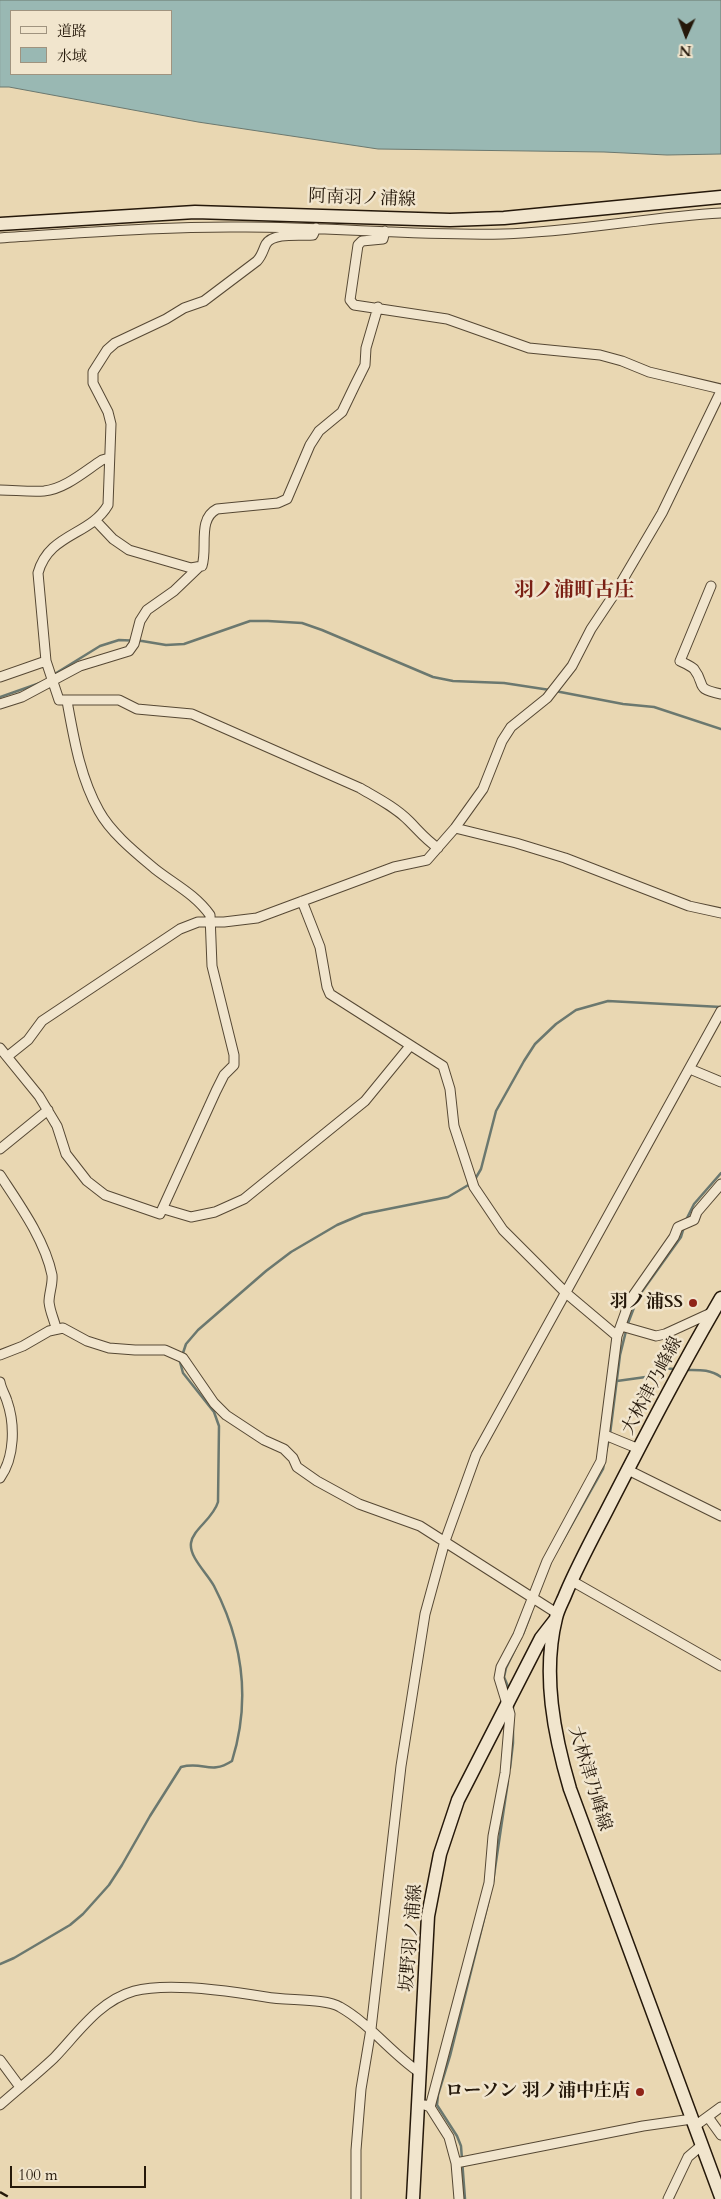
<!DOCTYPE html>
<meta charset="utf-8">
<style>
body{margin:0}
#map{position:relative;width:721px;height:2199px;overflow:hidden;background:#e9d7b2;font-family:Cardo,"Noto Serif JP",serif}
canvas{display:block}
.legend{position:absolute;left:10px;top:10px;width:162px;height:65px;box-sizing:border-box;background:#f1e5cd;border:1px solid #9f937f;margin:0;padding:6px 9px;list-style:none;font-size:15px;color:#25180a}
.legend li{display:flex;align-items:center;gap:10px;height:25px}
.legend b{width:25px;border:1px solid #9f937f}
.north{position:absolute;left:661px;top:10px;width:50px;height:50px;-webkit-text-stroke:4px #f1e5cd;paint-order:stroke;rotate:182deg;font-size:14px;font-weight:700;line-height:20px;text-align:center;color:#25180a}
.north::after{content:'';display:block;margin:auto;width:18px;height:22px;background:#25180a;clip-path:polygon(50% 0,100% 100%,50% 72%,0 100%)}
.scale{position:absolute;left:10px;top:2166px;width:136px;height:22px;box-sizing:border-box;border:2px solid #25180a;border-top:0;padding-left:6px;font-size:15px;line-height:18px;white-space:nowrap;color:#25180a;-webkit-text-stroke:4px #f1e5cd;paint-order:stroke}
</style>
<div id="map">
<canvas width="721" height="2199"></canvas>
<ul class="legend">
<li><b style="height:6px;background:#f1e5cd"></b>道路</li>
<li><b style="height:14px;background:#99b8b3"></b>水域</li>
</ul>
<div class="north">N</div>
<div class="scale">100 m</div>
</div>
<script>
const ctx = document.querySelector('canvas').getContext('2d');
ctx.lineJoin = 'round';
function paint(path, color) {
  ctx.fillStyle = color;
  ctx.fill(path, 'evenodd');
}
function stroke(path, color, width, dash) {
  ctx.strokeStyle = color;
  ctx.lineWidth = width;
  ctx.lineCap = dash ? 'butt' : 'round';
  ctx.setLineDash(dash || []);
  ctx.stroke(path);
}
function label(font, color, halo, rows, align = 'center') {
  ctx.font = font + ' Cardo,"Noto Serif JP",serif';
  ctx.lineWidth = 5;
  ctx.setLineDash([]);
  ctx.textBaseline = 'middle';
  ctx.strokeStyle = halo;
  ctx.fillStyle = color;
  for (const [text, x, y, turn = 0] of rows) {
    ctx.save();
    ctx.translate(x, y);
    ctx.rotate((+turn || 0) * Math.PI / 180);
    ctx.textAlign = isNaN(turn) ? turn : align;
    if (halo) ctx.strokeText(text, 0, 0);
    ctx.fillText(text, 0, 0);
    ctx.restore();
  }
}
const water = new Path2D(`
 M0,0h721v154l-54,1 -63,-3 -226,-3 -180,-27 -189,-35h-9zM11,11h160v63h-160z`);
paint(water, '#99b8b3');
stroke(water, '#6b786f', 1);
stroke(new Path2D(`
 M53,675l47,-29 19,-6 23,1 24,4 18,-1 66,-23h18l34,2 20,7 111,47 20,4 51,2 46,7
 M555,691l68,13 31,3 67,22
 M0,697l40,-14
 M474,1181l7,-12 15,-58 28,-50 11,-17 21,-20 20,-14 32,-9 113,6
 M686,1220l8,-16 27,-31
 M627,1326l11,-29 43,-60 3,-10
 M686,1370c13,0 24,-1 35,7
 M617,1381l36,-5 4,-8 18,1
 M610,1434l10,-79 6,-24
 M606,1451l3,-12
 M558,1549l45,-80 1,-5
 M523,1634l7,-18
 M509,1689l-5,-12 2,-9 14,-29
 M510,1768l3,-25v-41
 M493,1882l15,-101
 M0,1964l14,-6 56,-33 13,-11 26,-29 13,-20 28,-49 31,-49c23,-6 29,8 51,-6 19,-61 11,-119 -18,-175 -7,-13 -25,-29 -23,-43 2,-14 22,-24 27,-41l1,-76 -5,-14 -31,-39 -3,-11 6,-18 12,-14 68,-59 25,-19 46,-27 26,-11 85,-17 22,-13
 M465,2199l-4,-53 -4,-10 -20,-31 1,-10 12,-39 39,-157`), '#6b786f', 2.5);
const minor = new Path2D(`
 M316,228l-3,7c-12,1 -40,-3 -47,9 -3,6 -4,12 -9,17l-53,40 -20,7 -18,11 -51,24 -8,7 -14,22v11l15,29 3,12 -3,81c-18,31 -59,28 -70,68l8,88 13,39h60l18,9 55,5 168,74c17,10 35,19 49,33 10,10 17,19 29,27
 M385,231l-2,8 -21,2 -4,4 -8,55 4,5 93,14 82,29 71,7 22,6 27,11 72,17
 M0,238c82,-5 164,-12 246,-11 85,0 171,9 257,7 73,-2 145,-17 218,-21
 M0,490c14,0 29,2 44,1 21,-2 41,-20 58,-31l7,-2
 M96,521l17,18 16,11 62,18 11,-2c6,-18 -5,-47 15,-57l61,-6 9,-4 23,-54 9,-14 23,-19 13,-27 10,-20 1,-17 12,-41
 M711,586l-31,75c4,2 11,5 14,8 13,17 -1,19 27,25
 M0,677l46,-16
 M0,704l22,-7 58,-31 49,-15 5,-7 6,-23 7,-11 27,-19 24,-23
 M455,828l61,15 49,15 124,48 32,7
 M302,901l18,46 7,40 3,7 113,72 7,23 4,37 20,61 29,43 63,63 51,43
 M0,1048l39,48 18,30 9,28 21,27 18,14 55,19 56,-123 8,-16 10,-10v-10l-22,-89 -2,-51c-15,-21 -36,-31 -55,-46 -19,-16 -44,-36 -56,-58 -19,-34 -25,-72 -32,-110
 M8,1056l20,-16 14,-19 138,-92 18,-7h26l33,-4 137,-51 33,-7 28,-32 28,-39 19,-48 9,-14 36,-29 25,-32 19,-37 24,-36 47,-80 59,-122
 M690,1069l31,13
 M0,1149l48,-39
 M0,1175c19,29 45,65 52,100 1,9 -3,18 -3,27 1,10 5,17 7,26
 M164,1209l27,8 24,-5 29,-13 121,-98 45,-55
 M621,1326l35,10 9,-2 48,-22
 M0,1355l23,-9 26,-15 14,-3 24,13 22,7 26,2h30l18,8 31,45 12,12 38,25 20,9 9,9 4,9 20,14 42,23 61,22 138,88
 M0,1382c1,7 5,12 7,19 8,23 8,56 -7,77
 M605,1435l34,14
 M628,1470l93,46
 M572,1581l149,85
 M0,2060l20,27
 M0,2105c18,-16 37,-31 54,-47 24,-25 45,-57 80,-67 35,-9 96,0 132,6 20,4 59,1 74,10 30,17 51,46 79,65
 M425,2105l5,2 19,30 7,26 3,36
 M430,2107l59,-224 4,-47 12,-63 5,-59 -11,-36 2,-11 17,-32 29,-74 54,-100 16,-125 13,-36 44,-63 4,-10 16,-7 3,-8 24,-28
 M708,2117l13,18
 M695,2126l26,-19
 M456,2163l187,-37 49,-7
 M356,2199v-49l5,-61 10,-60 30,-263 24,-152 20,-73 31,-86 245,-444
 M668,2199l20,-42 14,-12`);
const secondary = new Path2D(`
 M0,224l195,-12 255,8 54,-2 217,-21
 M721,1298c-41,70 -78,142 -115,214 -14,27 -28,53 -40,81 -3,8 -8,16 -10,25 -14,56 -2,117 14,171l151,408
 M413,2199l15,-283 12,-62 18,-54 83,-162 14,-18`);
stroke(minor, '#564834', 11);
stroke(secondary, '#25180a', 15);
stroke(minor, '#f1e5cd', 9);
stroke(secondary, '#f1e5cd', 12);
stroke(new Path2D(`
 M0,2192l12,7`), '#25180a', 2.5, [9, 9]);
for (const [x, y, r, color] of [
 [693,1303,5,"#8f2418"],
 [640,2092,5,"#8f2418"]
]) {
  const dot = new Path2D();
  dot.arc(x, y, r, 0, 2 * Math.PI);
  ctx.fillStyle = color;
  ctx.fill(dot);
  stroke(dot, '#f1e5cd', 2);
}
label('18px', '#25180a', '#f1e5cd', [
 ["阿南羽ノ浦線",362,199,2],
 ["大林津乃峰線",653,1386,-62],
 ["大林津乃峰線",589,1779,73],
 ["坂野羽ノ浦線",412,1938,-85]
]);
label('bold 18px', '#25180a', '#f1e5cd', [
 ["羽ノ浦SS",683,1303],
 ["ローソン 羽ノ浦中庄店",630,2092]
], 'right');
label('bold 20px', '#7a1f14', '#f1e5cd', [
 ["羽ノ浦町古庄",574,591]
]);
</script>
